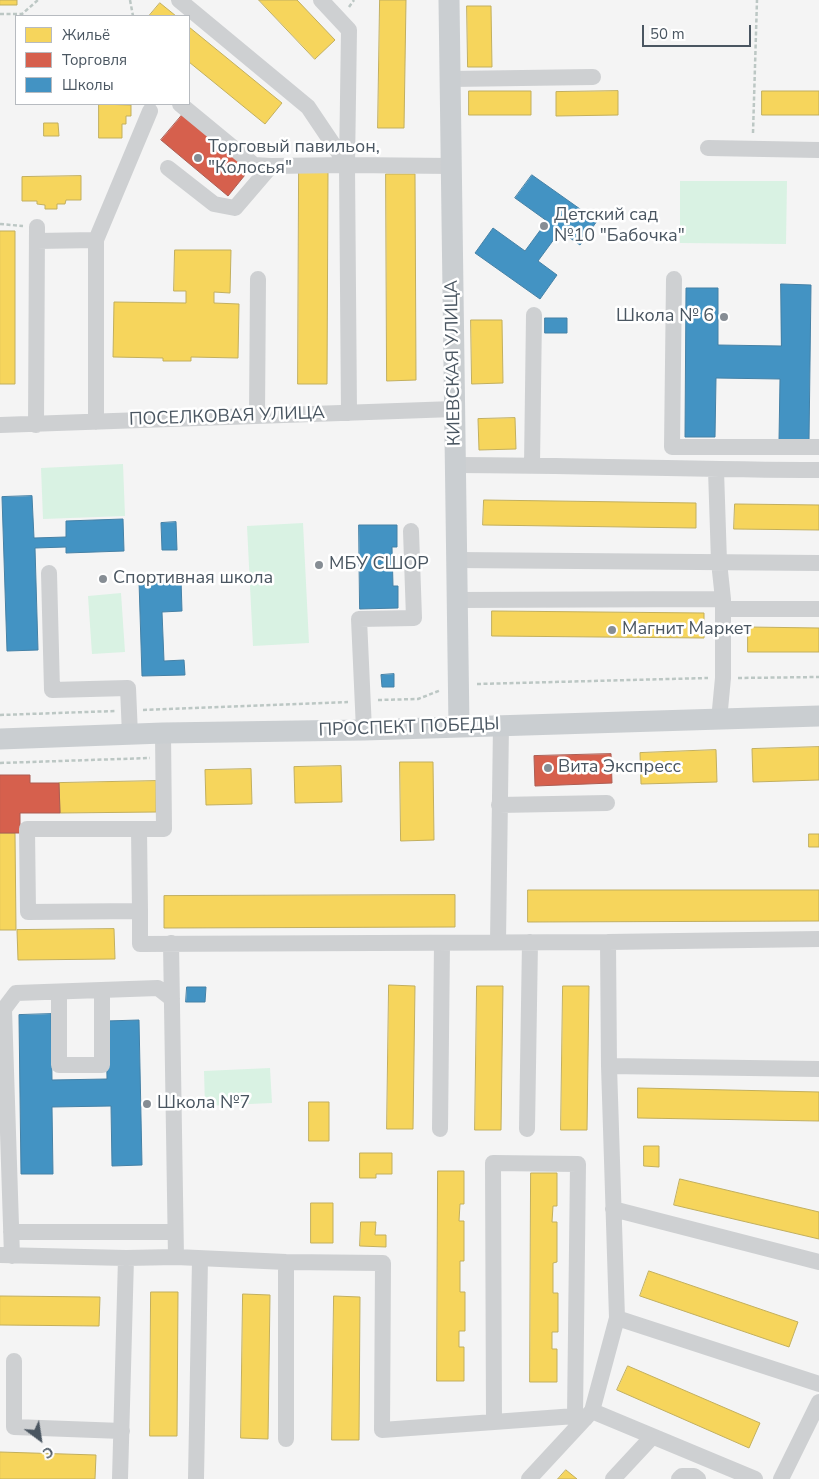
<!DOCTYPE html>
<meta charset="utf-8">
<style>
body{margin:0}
#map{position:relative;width:819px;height:1479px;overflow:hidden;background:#f4f4f4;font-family:"Nunito Sans",sans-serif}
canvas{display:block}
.legend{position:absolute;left:15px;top:15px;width:175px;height:90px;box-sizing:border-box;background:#fff;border:1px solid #b7bbc0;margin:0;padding:6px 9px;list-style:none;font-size:15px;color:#4a5661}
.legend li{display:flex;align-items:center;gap:10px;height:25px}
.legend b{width:25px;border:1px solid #b7bbc0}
.north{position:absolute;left:15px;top:1414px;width:50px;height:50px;-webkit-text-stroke:4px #fff;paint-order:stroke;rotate:149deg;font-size:14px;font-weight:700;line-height:20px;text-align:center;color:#4a5661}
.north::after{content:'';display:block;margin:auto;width:18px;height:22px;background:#4a5661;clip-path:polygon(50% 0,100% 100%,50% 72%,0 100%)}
.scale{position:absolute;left:642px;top:25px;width:109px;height:22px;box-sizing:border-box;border:2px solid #4a5661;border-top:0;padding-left:6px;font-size:15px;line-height:18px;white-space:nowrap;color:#4a5661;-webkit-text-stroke:4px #fff;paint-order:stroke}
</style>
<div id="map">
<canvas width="819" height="1479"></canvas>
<ul class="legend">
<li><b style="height:14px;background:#f6d55c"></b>Жильё</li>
<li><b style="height:14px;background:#d6604d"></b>Торговля</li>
<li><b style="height:14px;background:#4393c3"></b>Школы</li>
</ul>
<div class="north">С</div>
<div class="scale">50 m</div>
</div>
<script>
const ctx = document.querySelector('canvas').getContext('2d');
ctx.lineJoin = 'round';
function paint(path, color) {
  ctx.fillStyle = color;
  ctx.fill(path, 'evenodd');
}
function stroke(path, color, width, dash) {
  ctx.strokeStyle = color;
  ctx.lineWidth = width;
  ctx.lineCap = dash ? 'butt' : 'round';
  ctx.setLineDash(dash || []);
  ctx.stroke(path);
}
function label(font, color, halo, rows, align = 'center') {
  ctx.font = font + ' "Nunito Sans",sans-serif';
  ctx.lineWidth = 5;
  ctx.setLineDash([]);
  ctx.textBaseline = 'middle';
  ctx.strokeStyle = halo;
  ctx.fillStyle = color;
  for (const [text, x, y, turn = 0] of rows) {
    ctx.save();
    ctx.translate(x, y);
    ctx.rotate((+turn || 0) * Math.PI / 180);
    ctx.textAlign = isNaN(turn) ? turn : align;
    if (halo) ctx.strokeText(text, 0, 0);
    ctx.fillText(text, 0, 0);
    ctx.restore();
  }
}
paint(new Path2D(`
 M680,181h107l-1,63 -106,-1z
 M123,464l2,52 -82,3 -2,-51z
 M303,523l6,120 -56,3 -6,-120z
 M121,593l4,59 -33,2 -4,-58z
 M270,1068l2,35 -67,3 -1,-35z`), '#d9f2e3');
const homes = new Path2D(`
 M0,0h17v5h-17z
 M259,0h38l38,40 -20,19z
 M380,0h26l-2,128h-26z
 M160,3l16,13h-27z
 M467,6h24l1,61h-24z
 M189,27l93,76 -17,21 -76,-62z
 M469,91h62v24h-62z
 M618,91v24l-62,1v-24z
 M762,91h57v24h-57z
 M99,104l32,1v11h-5v8h-4v14h-23z
 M44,123h14l1,13h-15z
 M299,171h29l-1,213h-29z
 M386,174h29l1,206 -29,1z
 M81,176v24h-15l-1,4h-8v5h-12v-4l-8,-1v-3h-15v-24z
 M0,231h15v153h-15z
 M175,250h56l-1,43 -16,-1v11l25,1 -1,54 -47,-1v4h-28v-3l-50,-1 1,-55 72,1v-12h-12z
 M471,320h31l1,63 -31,1z
 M515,418l1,31 -37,1 -1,-31z
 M484,500l212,3v25l-213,-3z
 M735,504l84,1v25l-85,-1z
 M492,611l212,2v25l-212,-2z
 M748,627l71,1v24h-71z
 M819,747v33l-66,2 -1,-33z
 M716,750l1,32 -76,2 -1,-31z
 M400,762h33l1,78 -33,1z
 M341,766l1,36 -47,1 -1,-36z
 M251,769l1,35 -46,1 -1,-35z
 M156,781v31l-96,1 -1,-30z
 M0,833h15l1,97h-16z
 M809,834h10v13h-10z
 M528,890h291v31l-291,1z
 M455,895v32l-291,1v-32z
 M114,929l1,30 -97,1 -1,-30z
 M389,985l26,1 -2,143h-26z
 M477,986h26l-2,144h-26z
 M563,986h26l-2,144h-26z
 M638,1088l181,4v29l-181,-3z
 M309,1102h20v39h-20z
 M644,1146h15v21l-15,-1z
 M360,1153h32v21h-16v4h-16z
 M438,1171h26v33h-4l-1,17h5v40h-4v31h5v39h-6v16h5v34h-27z
 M531,1173h26v33h-4l-1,16h5v40l-4,1v30h5v39h-6v17h5v33h-27z
 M680,1179l139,33v27l-145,-34z
 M311,1203h22v40h-22z
 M361,1222h15l-1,13h11v12l-26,-1z
 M649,1271l149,51 -9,25 -149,-51z
 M151,1292h27l-1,144h-27z
 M243,1294l27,1 -2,144 -27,-1z
 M0,1296l100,1 -1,29 -99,-1z
 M334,1296l26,1 -1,143h-27z
 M628,1366l132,57 -11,25 -132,-58z
 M0,1452l96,3 -1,24h-95z
 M566,1470l11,9h-19z`);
paint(homes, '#f6d55c');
stroke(homes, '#c2af5e', 1);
const shops = new Path2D(`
 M183,114l66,56 -21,26 -67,-56z
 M611,754l1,29 -77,3 -1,-30z
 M0,775h30v8h29l1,30h-40v20h-20z`);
paint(shops, '#d6604d');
stroke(shops, '#ac5d53', 1);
const schools = new Path2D(`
 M532,175l65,46 -17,24 -20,-14 -22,30 19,14 -17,24 -65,-46 18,-25 32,23 22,-30 -32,-23z
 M781,284l30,1 -2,156h-30l1,-62 -64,-1 -1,59h-30l1,-149h32v57l63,1z
 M545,318h22v15h-22z
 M32,496l2,42 32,-1v-16l57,-2 1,32 -58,2v-6l-31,1 3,102 -31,1 -5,-154z
 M176,522l1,28h-15l-1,-27z
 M359,525h38v22h-5l1,39h5v22l-38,1z
 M181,579l1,32 -20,1 2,49 20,-1 1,15 -43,1 -3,-95z
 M394,674v13h-12l-1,-12z
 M187,987h19l-1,15h-19z
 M51,1014l1,66 55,-1 -1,-58 33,-1 3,145 -30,1 -1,-60 -59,1 1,67h-32l-2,-159z`);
paint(schools, '#4393c3');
stroke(schools, '#4581a6', 1);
stroke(new Path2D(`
 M130,0l3,16
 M349,7l5,-7
 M0,14h22l16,-14
 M753,133l4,-133
 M0,224l23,2
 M738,678l81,-1
 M477,684l231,-6
 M378,700l40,-1 23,-9
 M143,710l205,-8
 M0,715l115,-4
 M0,763l150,-5`), '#bcc7c4', 2.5, [4, 2.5]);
stroke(new Path2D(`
 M179,0l129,107 39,58
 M321,0l28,30 -2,135 2,248
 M451,79l142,-2
 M180,104l74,61 17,1
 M708,148l111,2
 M168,168l46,36 21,4 36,-42 76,-1 105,1
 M96,240l54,-129
 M37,241l59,-1v182
 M674,279l-2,168h147
 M257,416l1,-137
 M0,425l454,-16
 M36,425l1,-198
 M455,465c122,0 243,5 364,5
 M532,465l2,-150
 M716,470l3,92 4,37v79l-4,42
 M456,560l363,3
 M49,573l3,117 76,-2 2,47
 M457,600l266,-1
 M723,609h96
 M364,730l-5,-111 55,-1 -3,-87
 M163,733l1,96h-137l1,83 112,-1v33l468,-2 211,-3
 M499,805l108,-2
 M139,829l1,82
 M498,942l3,-217
 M171,943l5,314
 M59,992v73h43v-75
 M609,1066l210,3
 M440,1129l2,-186
 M527,1129l3,-187
 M613,1209l206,53
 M11,1232h164
 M0,1255l126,3 50,-1 110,5 97,1 -1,167 112,-8
 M12,1256l-8,-247 12,-16 142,-5 14,11
 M617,1318l202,66
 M14,1361v66l108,4
 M592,1411l163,68
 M575,1416l3,-252 -85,-1 1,259 81,-6 10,3
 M286,1439v-177
 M120,1479l6,-221
 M196,1479l4,-220
 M529,1479l63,-68 25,-93 -8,-252 -1,-124
 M613,1479l39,-42
 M679,1479l3,-3h12l4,3
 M781,1479l38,-77`), '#ced0d2', 16);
stroke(new Path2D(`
 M449,0l10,727
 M0,739l163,-6 201,-3 455,-14`), '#caced1', 21);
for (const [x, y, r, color] of [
 [198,158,5,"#868d94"],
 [544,226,5,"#868d94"],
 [724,317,5,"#868d94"],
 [319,565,5,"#868d94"],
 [103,579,5,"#868d94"],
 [612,630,5,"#868d94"],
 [548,768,5,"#868d94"],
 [147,1104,5,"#868d94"]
]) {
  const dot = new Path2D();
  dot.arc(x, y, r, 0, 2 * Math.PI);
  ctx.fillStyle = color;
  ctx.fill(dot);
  stroke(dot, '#fff', 2);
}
label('18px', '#4a5661', '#fff', [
 ["Торговый павильон,",208,148],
 ["\"Колосья\"",208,169],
 ["Детский сад",554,216],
 ["№10 \"Бабочка\"",554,237],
 ["Школа № 6",714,317,"right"],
 ["МБУ СШОР",329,565],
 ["Спортивная школа",113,579],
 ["Магнит Маркет",622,630],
 ["Вита Экспресс",558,768],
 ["Школа №7",157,1104]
], 'left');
label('18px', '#4a5661', '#fff', [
 ["КИЕВСКАЯ УЛИЦА",454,363,-91],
 ["ПОСЕЛКОВАЯ УЛИЦА",227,417,-2],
 ["ПРОСПЕКТ ПОБЕДЫ",409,728,-2]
]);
</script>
